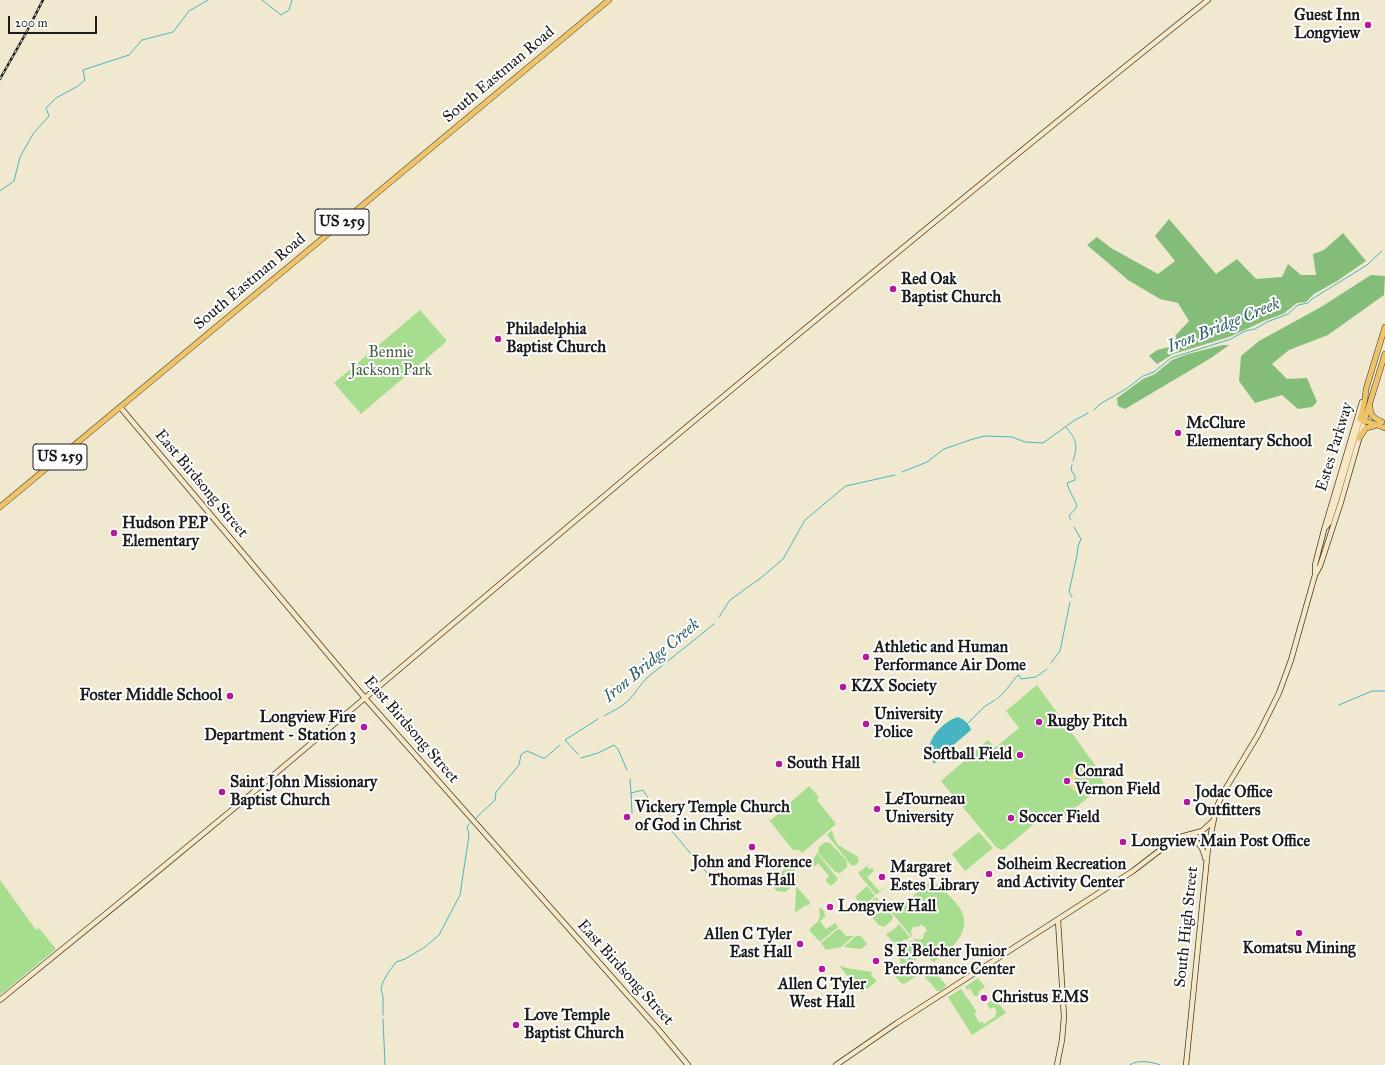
<!DOCTYPE html>
<style>
body{margin:0}
#map{position:relative;width:1385px;height:1065px;overflow:hidden;background:#f0e9d0;font-family:"IM FELL Great Primer",serif}
canvas{display:block}
.scale{position:absolute;left:8px;top:16px;width:89px;height:18px;box-sizing:border-box;border:2px solid #1c1c1c;border-top:0;padding-left:5px;font-size:12px;line-height:14px;white-space:nowrap;color:#1c1c1c;-webkit-text-stroke:3px #fff;paint-order:stroke}
</style>
<div id="map">
<canvas width="1385" height="1065"></canvas>
<div class="scale">200 m</div>
</div>
<script>
const ctx = document.querySelector('canvas').getContext('2d');
ctx.lineJoin = 'round';
function paint(path, color) {
  ctx.fillStyle = color;
  ctx.fill(path, 'evenodd');
}
function stroke(path, color, width, dash) {
  ctx.strokeStyle = color;
  ctx.lineWidth = width;
  ctx.lineCap = dash ? 'butt' : 'round';
  ctx.setLineDash(dash || []);
  ctx.stroke(path);
}
function label(font, color, halo, rows, align = 'center') {
  ctx.font = font + ' "IM FELL Great Primer",serif';
  ctx.lineWidth = 4;
  ctx.setLineDash([]);
  ctx.textBaseline = 'middle';
  ctx.strokeStyle = halo;
  ctx.fillStyle = color;
  for (const [text, x, y, turn = 0] of rows) {
    ctx.save();
    ctx.translate(x, y);
    ctx.rotate((+turn || 0) * Math.PI / 180);
    ctx.textAlign = isNaN(turn) ? turn : align;
    if (halo) ctx.strokeText(text, 0, 0);
    ctx.fillText(text, 0, 0);
    ctx.restore();
  }
}
paint(new Path2D(`
 M420,310l27,31 -86,73 -27,-31z
 M1037,685l66,91 -1,5 3,3 -45,36 -9,-10 -47,39 -3,1 -5,-3 -55,-66 47,-41 7,8 24,-20 -13,-17z
 M809,786l10,11 -2,3 19,24 -34,29 -3,-3h-6l-25,-31 3,1z
 M832,830l2,8 4,7 19,11 2,5 -3,4 -4,1 -25,-31z
 M979,832l14,16 -28,23 -13,-17z
 M825,842l5,1 17,18v6l-7,6 -5,-1 -17,-19 1,-6z
 M817,853l21,26 -7,7 -6,-6 4,-4 -11,-13 -4,4 -3,-4z
 M795,861v23l-10,8 -8,-1 -4,-4 1,-9z
 M868,865h1l-2,2 2,2 3,-1 2,3 -7,6 12,14 8,-5 -11,9 -18,-22z
 M0,880l36,50 3,-2 17,21 -56,46z
 M932,880l10,11 2,-1c6,7 14,14 18,22 7,17 -4,30 -16,40 -4,3 -8,7 -12,10l-3,-2 -18,-22 7,2 4,-2 -1,-2 2,-4h2l-2,-5 -5,-3v2l-5,1 -1,-1 -3,5 1,6 -20,-24 5,-6 2,1z
 M796,886l14,16 -1,3 -5,1 -9,7z
 M867,886l8,10 -12,10 -8,-9z
 M876,897l17,19 -1,4 -8,7 -5,-2 -15,-17z
 M819,908h2l4,4 -1,2 2,2 -6,5 6,8 9,-6 3,4 -18,15 -11,-12c10,-10 12,-8 10,-22z
 M899,924l11,13 -4,3 -1,-1 -5,4 1,2 -4,3 -11,-14 7,-4z
 M838,929h2l6,7h8l-13,11 -15,3 -5,-7z
 M856,936h5l6,8 -6,5 -17,-2z
 M912,940l11,13 -12,11 -11,-14 3,-3 2,2 5,-4 -1,-2z
 M898,953h2l16,20v3l-12,8 -3,-1 -7,-8 4,-1 -1,-1c6,-9 3,-11 1,-20z
 M842,966l4,2 26,4 -1,3 6,6 -15,12 -22,-26z
 M931,970l3,1 12,14 -1,2 -5,4h-3l-12,-14 1,-2z
 M978,978l7,9 -7,5 1,2 -2,2h-3l-4,-8 -3,2 -2,-3z
 M961,989l16,23 -3,2 6,9 2,-2 2,3 12,-8 -1,-2 2,-2 -3,-5 -4,2 -3,-5 8,-6 11,15 -34,22 -24,-38z`), '#a6dd8e');
paint(new Path2D(`
 M1169,219l47,55 21,-15 19,20 26,-2 6,-13 13,11h15l-3,-21 11,-4 19,-17 23,28 -29,20 -23,13 -8,8 -9,1 -14,11 -17,6 -37,17 -56,17 -16,10 -8,-8 8,-6 12,-3 5,-10 15,-16 -11,-18 -18,-4 -32,-19 -41,-35 10,-8 14,11 47,26 17,-13 -20,-25z
 M1371,275l14,1 -1,19 -56,40 -39,15 -17,14 15,15 20,-1 10,24 -5,5 -14,2 -16,-14 -27,8 -16,-22 2,-25 18,-15 62,-34z
 M1223,345h6l-18,13 -86,51 -7,-3 -1,-8 26,-19 12,-5 17,-14 16,-6z`), '#84bc79');
paint(new Path2D(`
 M1079,768l4,5 -9,6v2l5,6 2,1 -5,4c-7,-4 -9,-11 -5,-18z`), '#eeda9e');
paint(new Path2D(`
 M958,717c6,2 12,8 13,13l-28,24 -9,10c-2,-5 -5,-10 -5,-15 1,-14 17,-29 29,-32z`), '#47b5c1');
stroke(new Path2D(`
 M262,0l19,15 8,-5 3,-10
 M0,191l14,-10 6,-24 13,-23 16,-18 -3,-8 10,-10 22,-12 7,-6 -2,-10 46,-15 13,-15 31,-8 16,-21 19,-11
 M1094,410l6,-6 26,-15 17,-13 11,-4 17,-14 60,-19 14,-8 10,-2 12,-7 21,-8 10,-9 10,-2 4,-4 55,-34 15,-14
 M1066,427c11,13 12,19 7,34
 M902,472l25,-10 17,-13 29,-10 12,-3 27,1 13,5 18,1 32,-23 13,-7
 M1071,520l-2,-4c3,-4 6,-6 8,-10 -3,-9 -8,-14 -10,-23l8,-3v-4l-4,-6 1,-5
 M1072,597l-3,-5 8,-37 1,-9 3,-7 -7,-12
 M719,617l11,-17 32,-23 21,-18 22,-39 37,-31 4,-3 49,-11
 M1051,663l9,-12 10,-49
 M997,699c4,-2 16,-18 20,-23l2,-1 2,4 15,-2 11,-8
 M1339,705l33,-14h13
 M604,716c9,-5 18,-9 25,-16 7,-7 11,-16 19,-23l66,-53
 M967,724l17,-17 11,-7
 M578,754l-13,-14 33,-21
 M581,758l17,-5 16,-8 4,4 9,21
 M630,779l1,14 12,-3c18,31 47,62 70,90
 M631,793l1,20
 M476,818l19,-18 1,-8 23,-27 2,-10 2,-2 4,-2 16,7h2l15,-13
 M383,1015v-18l-2,-8 2,-7 5,-9 8,-11 9,-3 20,-12 14,-12 21,-40 9,-60 -2,-8 3,-4
 M383,1019l2,46
 M1130,1065c7,-6 23,-3 30,0`), '#47b5c1', 1);
const secondary = new Path2D(`
 M120,407l244,290 293,331 31,37
 M1326,527l3,-4 8,-25 23,-79
 M1315,574v-9l9,-35 38,-128
 M1187,836c10,5 16,10 18,22
 M1191,836l19,4
 M0,1000c84,-68 167,-136 250,-205 132,-112 264,-224 397,-335 186,-155 372,-309 561,-460
 M836,1065l61,-42 236,-152 39,-30 8,-4 22,-6 11,-10
 M1057,1065l5,-25 2,-23 -6,-97
 M1186,1065l22,-217 8,-39 7,-16 35,-58 21,-42 12,-33 24,-85 5,-9 21,-64 23,-80`);
const primary = new Path2D(`
 M1370,406c0,10 4,12 12,16
 M1360,419l5,-20 1,-10 19,-62
 M1363,420l22,8
 M1364,422l21,-68
 M1359,438l7,-10 8,-2
 M0,507l609,-507`);
stroke(secondary, '#3c3b37', 6);
stroke(primary, '#3c3b37', 6);
stroke(secondary, '#f9e7c3', 4.5);
stroke(primary, '#efc469', 5);
const rail = new Path2D(`
 M0,79l26,-46 17,-33`);
stroke(rail, '#1c1c1c', 2.5);
stroke(rail, '#fff', 1, [3]);
for (const [x, y, r, color] of [
 [1368,25,4,"#b5179e"],
 [893,289,4,"#b5179e"],
 [498,339,4,"#b5179e"],
 [1178,433,4,"#b5179e"],
 [114,533,4,"#b5179e"],
 [866,657,4,"#b5179e"],
 [843,687,4,"#b5179e"],
 [230,696,4,"#b5179e"],
 [1039,722,4,"#b5179e"],
 [866,724,4,"#b5179e"],
 [364,727,4,"#b5179e"],
 [1020,755,4,"#b5179e"],
 [779,764,4,"#b5179e"],
 [1067,781,4,"#b5179e"],
 [222,792,4,"#b5179e"],
 [1187,802,4,"#b5179e"],
 [877,809,4,"#b5179e"],
 [627,817,4,"#b5179e"],
 [1011,818,4,"#b5179e"],
 [1123,842,4,"#b5179e"],
 [752,847,4,"#b5179e"],
 [989,874,4,"#b5179e"],
 [882,877,4,"#b5179e"],
 [830,907,4,"#b5179e"],
 [1299,933,4,"#b5179e"],
 [800,944,4,"#b5179e"],
 [876,961,4,"#b5179e"],
 [822,969,4,"#b5179e"],
 [984,998,4,"#b5179e"],
 [516,1025,4,"#b5179e"]
]) {
  const dot = new Path2D();
  dot.arc(x, y, r, 0, 2 * Math.PI);
  ctx.fillStyle = color;
  ctx.fill(dot);
  stroke(dot, '#fff', 1.5);
}
for (const [x, y, w] of [
 [342,222,54],
 [60,457,54]
]) {
  const box = new Path2D();
  box.roundRect(x - w / 2, y - 13, w, 26, 3);
  ctx.fillStyle = '#fff';
  ctx.fill(box);
  stroke(box, '#1c1c1c', 1);
}
label('bold 15px', '#1c1c1c', null, [
 ["US 259",342,222],
 ["US 259",60,457]
]);
label('bold 16px', '#1c1c1c', '#fff', [
 ["Guest Inn",1360,16,"right"],
 ["Longview",1360,34,"right"],
 ["Red Oak",901,280],
 ["Baptist Church",901,298],
 ["Philadelphia",506,330],
 ["Baptist Church",506,348],
 ["McClure",1186,424],
 ["Elementary School",1186,442],
 ["Hudson PEP",122,524],
 ["Elementary",122,542],
 ["Athletic and Human",874,648],
 ["Performance Air Dome",874,666],
 ["KZX Society",851,687],
 ["Foster Middle School",222,696,"right"],
 ["University",874,715],
 ["Police",874,733],
 ["Longview Fire",356,718,"right"],
 ["Department - Station 3",356,736,"right"],
 ["Rugby Pitch",1047,722],
 ["Softball Field",1012,755,"right"],
 ["South Hall",787,764],
 ["Conrad",1075,772],
 ["Vernon Field",1075,790],
 ["Saint John Missionary",230,783],
 ["Baptist Church",230,801],
 ["Jodac Office",1195,793],
 ["Outfitters",1195,811],
 ["LeTourneau",885,800],
 ["University",885,818],
 ["Vickery Temple Church",635,808],
 ["of God in Christ",635,826],
 ["Soccer Field",1019,818],
 ["Longview Main Post Office",1131,842],
 ["John and Florence",752,863,"center"],
 ["Thomas Hall",752,881,"center"],
 ["Solheim Recreation",997,865],
 ["and Activity Center",997,883],
 ["Margaret",890,868],
 ["Estes Library",890,886],
 ["Longview Hall",838,907],
 ["Allen C Tyler",792,935,"right"],
 ["East Hall",792,953,"right"],
 ["Komatsu Mining",1299,949,"center"],
 ["S E Belcher Junior",884,952],
 ["Performance Center",884,970],
 ["Allen C Tyler",822,985,"center"],
 ["West Hall",822,1003,"center"],
 ["Christus EMS",992,998],
 ["Love Temple",524,1016],
 ["Baptist Church",524,1034]
], 'left');
label('16px', '#1c1c1c', '#fff', [
 ["South Eastman Road",499,75,-40],
 ["South Eastman Road",250,282,-40],
 ["Estes Parkway",1335,447,-73],
 ["East Birdsong Street",201,484,50],
 ["East Birdsong Street",411,730,49],
 ["South High Street",1187,927,-84],
 ["East Birdsong Street",625,973,48]
]);
label('16px', '#4c6044', '#fff', [
 ["Bennie",391,353],
 ["Jackson Park",391,371]
]);
label('italic 17px', '#2f6166', '#fff', [
 ["Iron Bridge Creek",1224,326,-22],
 ["Iron Bridge Creek",652,661,-40]
]);
</script>
